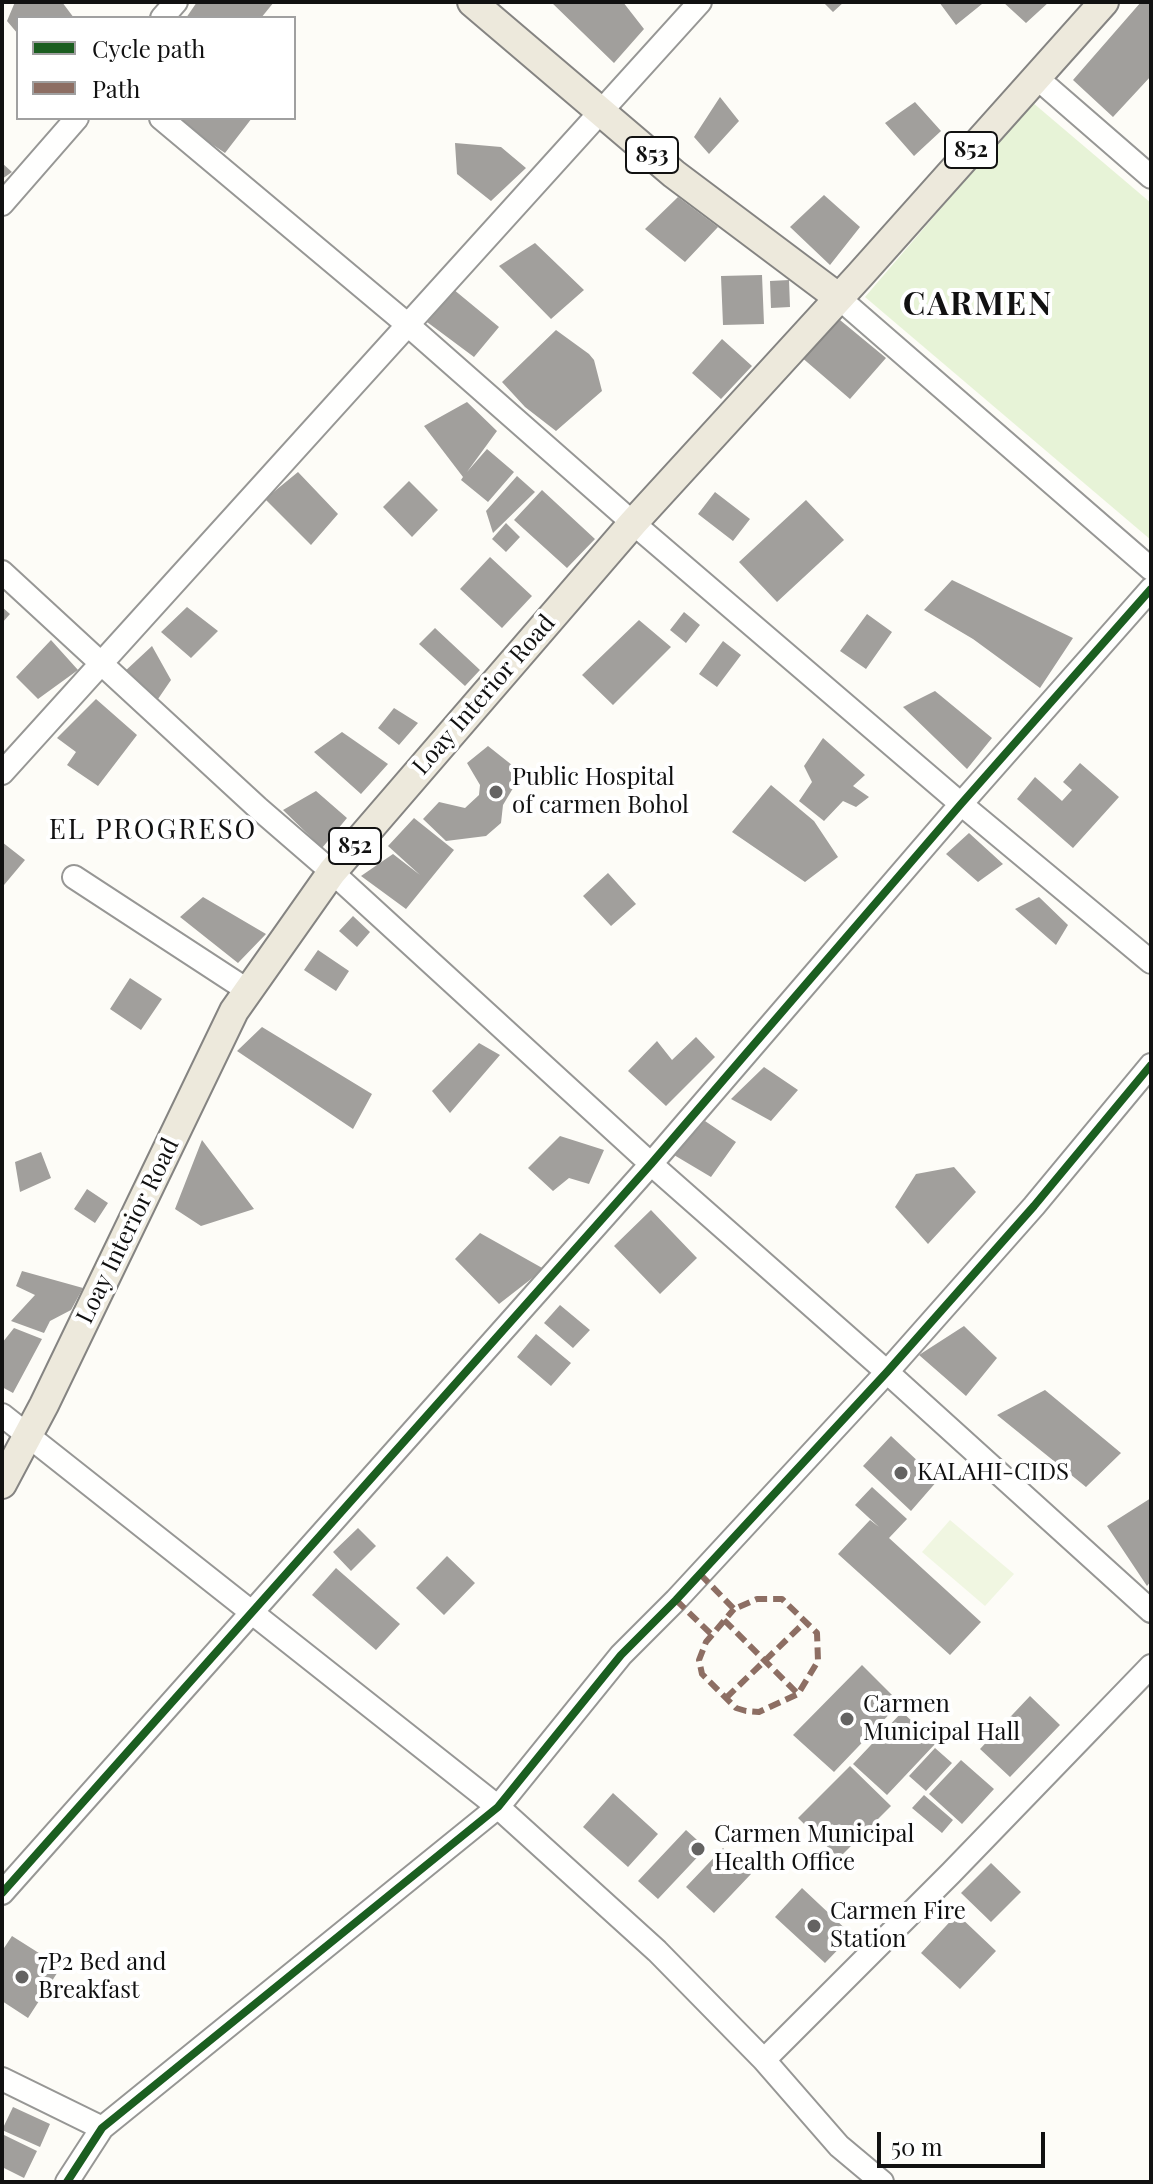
<!DOCTYPE html>
<style>
body{margin:0}
#map{position:relative;width:1153px;height:2184px;overflow:hidden;background:#fdfcf7;font-family:"Playfair Display",serif}
canvas{display:block}
.frame{position:absolute;inset:0;border:4px solid #111;pointer-events:none}
.legend{position:absolute;left:16px;top:16px;width:280px;height:104px;box-sizing:border-box;background:#fff;border:2px solid #a0a0a0;margin:0;padding:10px 14px;list-style:none;font-size:24px;color:#111}
.legend li{display:flex;align-items:center;gap:16px;height:40px}
.legend b{width:40px;border:2px solid #a0a0a0}
.scale{position:absolute;left:877px;top:2132px;width:168px;height:36px;box-sizing:border-box;border:4px solid #111;border-top:0;padding-left:10px;font-size:24px;line-height:28px;white-space:nowrap;color:#111;-webkit-text-stroke:6px #fff;paint-order:stroke}
</style>
<div id="map">
<canvas width="1153" height="2184"></canvas>
<div class="frame"></div>
<ul class="legend">
<li><b style="height:10px;background:#1b5e20"></b>Cycle path</li>
<li><b style="height:10px;background:#8d6e63"></b>Path</li>
</ul>
<div class="scale">50 m</div>
</div>
<script>
const ctx = document.querySelector('canvas').getContext('2d');
ctx.lineJoin = 'round';
function paint(path, color) {
  ctx.fillStyle = color;
  ctx.fill(path, 'evenodd');
}
function stroke(path, color, width, dash) {
  ctx.strokeStyle = color;
  ctx.lineWidth = width;
  ctx.lineCap = dash ? 'butt' : 'round';
  ctx.setLineDash(dash || []);
  ctx.stroke(path);
}
function label(font, color, halo, rows, align = 'center') {
  ctx.font = font + ' "Playfair Display",serif';
  ctx.lineWidth = 8;
  ctx.setLineDash([]);
  ctx.textBaseline = 'middle';
  ctx.strokeStyle = halo;
  ctx.fillStyle = color;
  for (const [text, x, y, turn = 0] of rows) {
    ctx.save();
    ctx.translate(x, y);
    ctx.rotate((+turn || 0) * Math.PI / 180);
    ctx.textAlign = isNaN(turn) ? turn : align;
    if (halo) ctx.strokeText(text, 0, 0);
    ctx.fillText(text, 0, 0);
    ctx.restore();
  }
}
paint(new Path2D(`
 M1032,102l119,101v337l-286,-243z`), '#e7f3d7');
paint(new Path2D(`
 M950,1520l64,54 -29,32 -63,-54z`), '#f0f6e1');
paint(new Path2D(`
 M15,2h47l12,16h-56v16l-11,-13z
 M197,2h77l-13,16h-75z
 M551,2h72l21,27 -30,34z
 M823,2h21l-11,10z
 M939,2h42l1,2 -26,21z
 M1003,2h46l-23,21z
 M1141,2h10v74l-38,41 -40,-37z
 M720,97l19,24 -30,33 -15,-17z
 M915,102l26,29 -27,25 -29,-33z
 M173,118h79l-27,35z
 M455,143l46,4 25,21 -35,33 -34,-27z
 M2,163l10,9 -10,7z
 M824,195l36,32 -30,38 -40,-38z
 M678,197l40,30 -33,35 -40,-33z
 M535,243l49,47 -33,29 -52,-53z
 M762,275l2,49 -41,1 -2,-49z
 M789,280l1,27 -19,1 -1,-27z
 M453,289l46,38 -25,30 -47,-35z
 M840,320l46,38 -36,41 -50,-43z
 M556,330l33,24 5,6 8,31 -46,40 -31,-24 -23,-25z
 M722,339l30,27 -31,33 -29,-26z
 M467,402l30,29 -30,41 20,-23 27,23 -26,30 -27,-22 2,-3 -39,-51z
 M298,472l40,42 -27,31 -46,-46z
 M517,476l18,16 -42,41 -7,-22z
 M409,481l29,29 -26,27 -29,-30z
 M542,490l53,49 -28,29 -53,-48z
 M715,492l35,27 -17,22 -35,-27z
 M806,500l38,40 -67,62 -38,-40z
 M506,523l14,14 -14,15 -14,-13z
 M490,557l42,39 -30,32 -42,-39z
 M952,580l121,58 -33,50 -67,-49 -49,-29z
 M2,607l8,7 -8,9z
 M187,607l31,24 -27,27 -30,-26z
 M684,612l16,13 -14,18 -16,-13z
 M867,614l25,18 -26,37 -26,-18z
 M639,620l32,27 -58,58 -31,-30z
 M435,628l45,42 -15,16 -46,-42z
 M51,640l27,30 -40,29 -22,-22z
 M723,641l18,14 -24,32 -18,-13z
 M152,646l19,34 -13,19 -35,-26z
 M935,691l57,47 -25,31 -64,-62z
 M96,699l41,36 -39,51 -31,-21 9,-13 -19,-14z
 M394,708l24,15 -19,22 -21,-17z
 M342,732l46,32 -27,30 -47,-42z
 M823,738l42,37 -12,11 16,11 -13,10 -13,-6 -19,20 -25,-20 13,-19 -8,-16z
 M488,746l34,27 -19,32 -2,18 -15,13 -40,5 -23,-22 16,-17 26,6 14,-13 1,-10 -13,-22z
 M1080,763l39,34 -46,51 -56,-49 18,-22 27,24 10,-11 -9,-8z
 M771,785l43,36 24,36 -33,25 -73,-50z
 M316,791l31,27 -25,30 -39,-38z
 M414,818l40,32 -48,59 -45,-33 32,-22 27,21 -32,-29z
 M969,833l34,31 -25,18 -32,-28z
 M2,842l23,18 -21,25 -2,-2z
 M608,873l28,31 -25,22 -28,-30z
 M203,897l63,37 -28,29 -58,-46z
 M1039,897l29,28 -12,20 -41,-36z
 M353,916l17,16 -13,15 -18,-16z
 M318,950l31,21 -13,20 -32,-21z
 M130,978l32,21 -21,31 -31,-21z
 M262,1027l110,67 -19,35 -116,-78z
 M696,1037l19,20 -49,49 -38,-35 29,-30 15,19z
 M479,1043l21,12 -50,58 -18,-22z
 M764,1067l34,23 -27,31 -40,-22z
 M705,1121l31,21 -25,35 -37,-22z
 M560,1136l44,14 -15,34 -20,-6 -16,13 -25,-23z
 M202,1140l52,69 -53,17 -26,-17z
 M41,1152l10,26 -31,14 -5,-30z
 M954,1167l22,25 -48,52 -33,-37 21,-33z
 M87,1189l21,14 -13,20 -21,-14z
 M651,1210l46,48 -37,36 -46,-48z
 M480,1233l64,36 -45,35 -44,-45z
 M22,1271l61,17 -12,22 -21,11 -6,12 -33,-12 24,-26 -19,-9z
 M560,1305l30,25 -17,18 -29,-25z
 M964,1326l33,32 -31,38 -47,-41z
 M14,1328l28,11 -29,54 -11,-6v-44z
 M536,1334l35,29 -20,23 -34,-29z
 M1045,1390l76,63 -35,34 -89,-72z
 M891,1436l47,44 -27,31 -48,-45z
 M872,1487l35,32 -18,19 92,84 -31,33 -112,-101 32,-34 9,7 -24,-22z
 M1151,1498v83l-4,5 -40,-60z
 M358,1528l18,18 -25,25 -18,-19z
 M447,1556l28,27 -31,32 -28,-27z
 M336,1568l64,56 -24,26 -64,-55z
 M862,1665l38,38 -66,69 -41,-37z
 M1030,1696l30,29 -50,52 -30,-28z
 M902,1712l34,31 -49,52 -34,-31z
 M935,1748l17,15 -26,28 -17,-15z
 M961,1760l33,29 -32,35 -33,-30z
 M850,1766l41,40 -52,52 -41,-40z
 M613,1793l45,41 -30,33 -45,-40z
 M924,1795l29,25 -11,13 -30,-25z
 M686,1830l20,18 -48,51 -20,-18z
 M723,1848l28,26 -37,39 -28,-26z
 M991,1863l30,29 -30,30 -30,-29z
 M802,1888l50,47 -27,28 -50,-46z
 M957,1914l39,37 -36,38 -39,-36z
 M12,1936l49,31 -33,51 -26,-17v-50z
 M13,2107l37,17 -10,23 -38,-17z
 M2,2134l35,17 -13,27 -22,-11z`), '#a19f9c');
const minor = new Path2D(`
 M162,18l14,-16
 M1037,78l114,99
 M161,118l247,207 225,198 328,281 190,158
 M2,204l75,-86
 M839,298l312,271
 M2,572l256,236 74,64 319,292 236,208 264,239
 M2,773l698,-771
 M74,877l173,113
 M2,1415l496,392 159,144 107,109 75,86 43,36
 M2,1893l649,-729 310,-360 190,-215
 M764,2060l187,-187 200,-207
 M2,2079l100,49
 M67,2182l35,-54 396,-321 123,-152 55,-55 211,-228 147,-166 117,-141`);
const major = new Path2D(`
 M472,2l202,172 165,124
 M2,1484l42,-79 190,-394 98,-139 301,-349 227,-248 244,-273`);
stroke(minor, '#979795', 26);
stroke(major, '#858482', 32);
stroke(minor, '#fffffe', 22);
stroke(major, '#ede9dc', 28);
stroke(new Path2D(`
 M700,1574l34,35 23,-10h25l35,34 1,28 -20,33 -39,18 -13,-1 -10,-3 -34,-34 -3,-14 7,-18 28,-33
 M676,1600l35,34
 M724,1620l74,74
 M726,1698l79,-76`), '#8d6e63', 6, [12, 6]);
stroke(new Path2D(`
 M2,1893l649,-729 310,-360 190,-215
 M67,2182l35,-54 396,-321 123,-152 55,-55 211,-228 147,-166 117,-141`), '#1b5e20', 8);
for (const [x, y, r, color] of [
 [496,792,8,"#646362"],
 [901,1473,8,"#646362"],
 [847,1719,8,"#646362"],
 [698,1849,8,"#646362"],
 [814,1926,8,"#646362"],
 [22,1977,8,"#646362"]
]) {
  const dot = new Path2D();
  dot.arc(x, y, r, 0, 2 * Math.PI);
  ctx.fillStyle = color;
  ctx.fill(dot);
  stroke(dot, '#fff', 3);
}
for (const [x, y, w] of [
 [971,150,52],
 [652,155,52],
 [355,846,52]
]) {
  const box = new Path2D();
  box.roundRect(x - w / 2, y - 18, w, 36, 6);
  ctx.fillStyle = '#fff';
  ctx.fill(box);
  stroke(box, '#111', 2);
}
label('bold 22px', '#111', null, [
 ["852",971,150],
 ["853",652,155],
 ["852",355,846]
]);
label('24px', '#111', '#fff', [
 ["Loay Interior Road",484,695,-49],
 ["Loay Interior Road",128,1231,-64]
]);
label('24px', '#111', '#fff', [
 ["Public Hospital",512,778],
 ["of carmen Bohol",512,806],
 ["KALAHI-CIDS",917,1473],
 ["Carmen",863,1705],
 ["Municipal Hall",863,1733],
 ["Carmen Municipal",714,1835],
 ["Health Office",714,1863],
 ["Carmen Fire",830,1912],
 ["Station",830,1940],
 ["7P2 Bed and",38,1963],
 ["Breakfast",38,1991]
], 'left');
ctx.letterSpacing = '2px';
label('28px', '#111', '#fff', [
 ["EL PROGRESO",153,830]
]);
ctx.letterSpacing = '0px';
ctx.letterSpacing = '2px';
label('bold 32px', '#111', '#fff', [
 ["CARMEN",978,305]
]);
ctx.letterSpacing = '0px';
</script>
